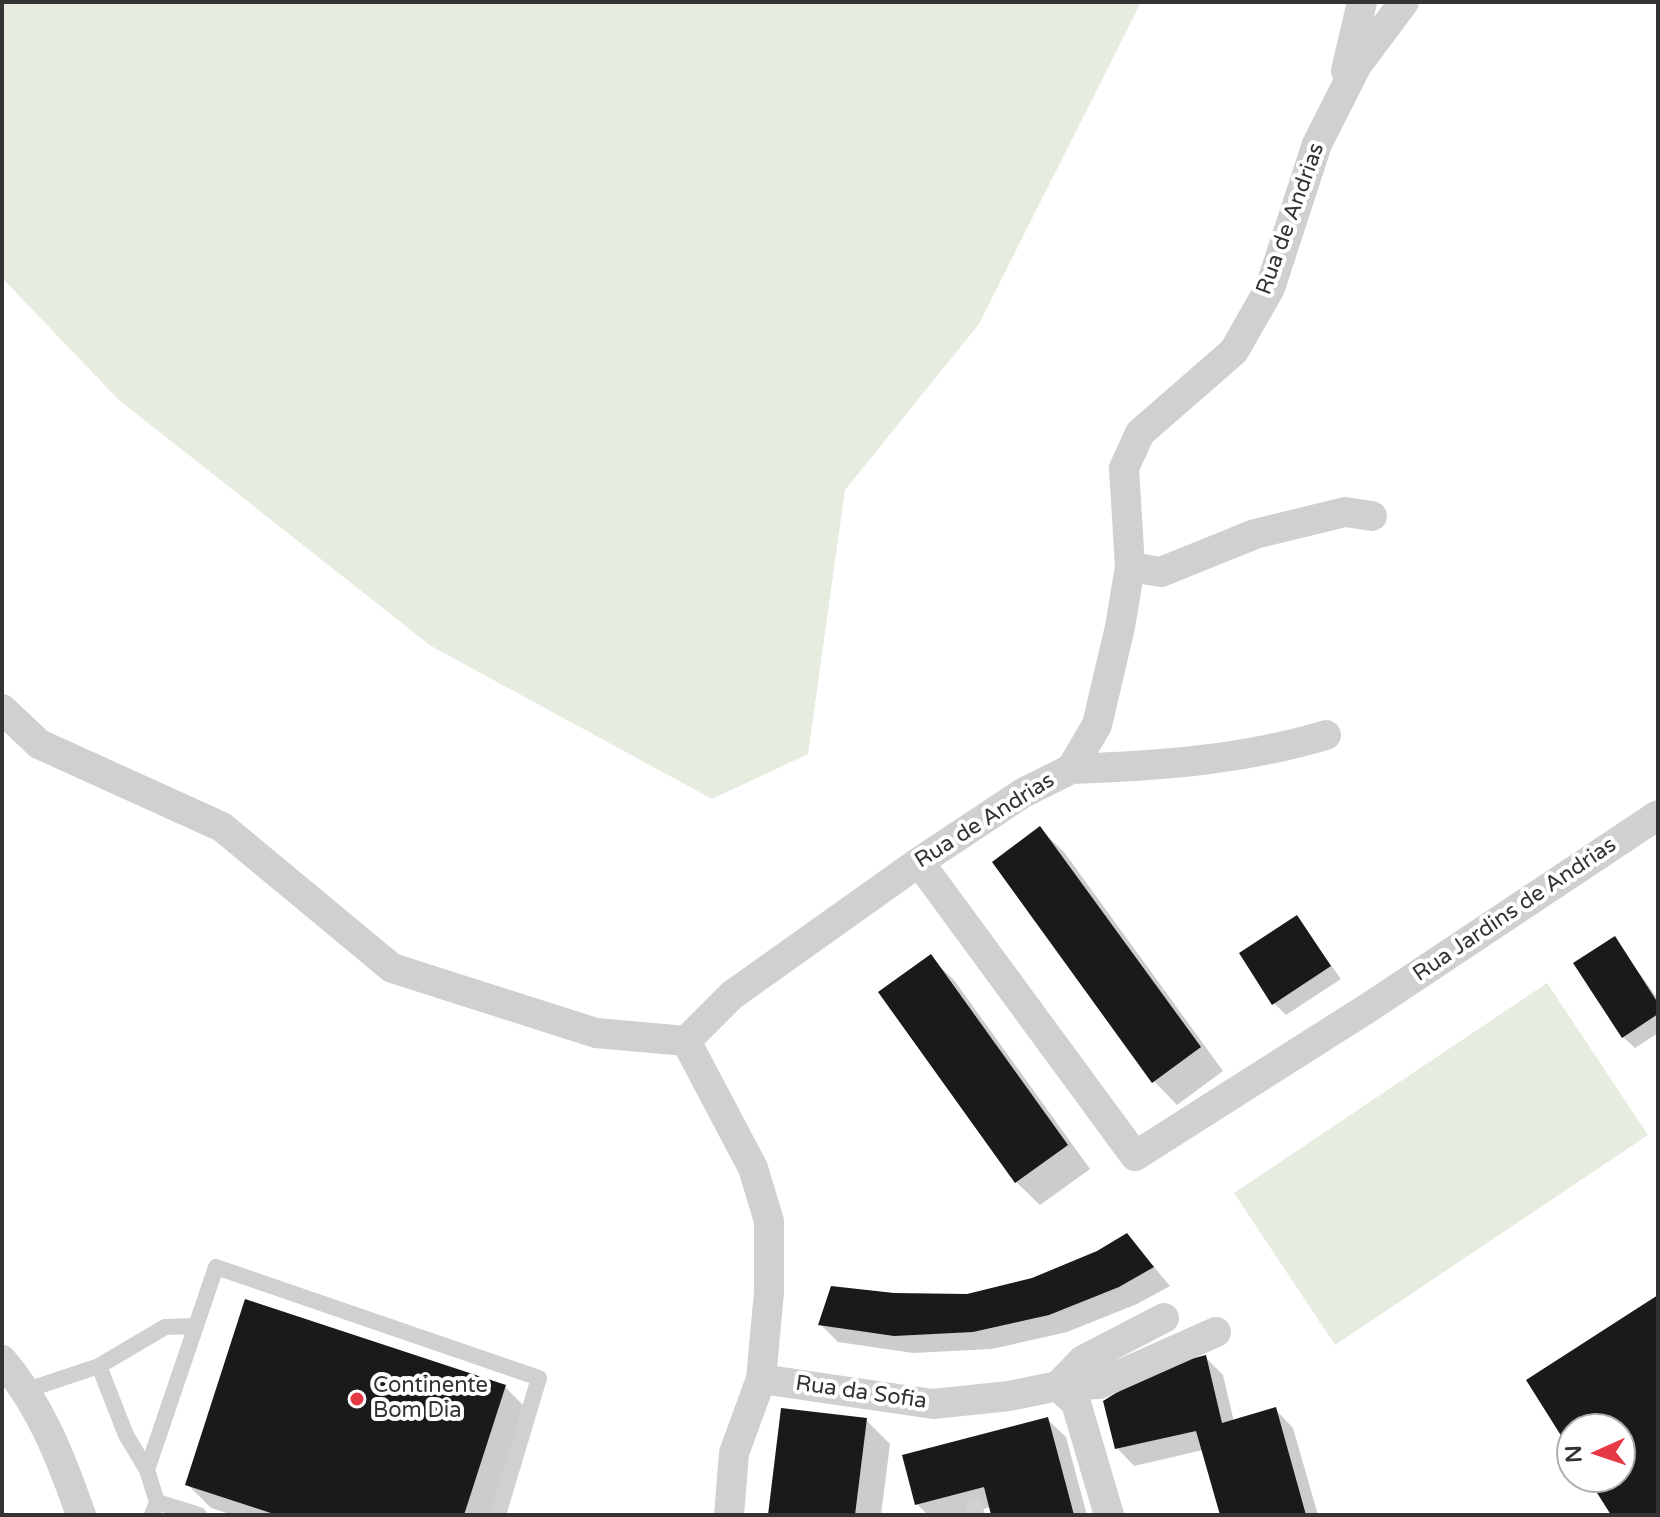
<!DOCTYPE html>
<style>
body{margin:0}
#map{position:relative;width:1660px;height:1517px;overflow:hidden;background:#fff;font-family:"Varela Round",sans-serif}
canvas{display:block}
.frame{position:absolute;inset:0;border:4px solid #333;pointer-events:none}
.north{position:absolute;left:1556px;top:1413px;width:80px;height:80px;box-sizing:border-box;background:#fff;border:2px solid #adadad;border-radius:50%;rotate:267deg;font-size:22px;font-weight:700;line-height:32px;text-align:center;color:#333}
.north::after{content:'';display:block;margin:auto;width:28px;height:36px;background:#e63946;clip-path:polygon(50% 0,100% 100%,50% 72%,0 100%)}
</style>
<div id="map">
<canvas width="1660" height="1517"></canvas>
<div class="frame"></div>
<div class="north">N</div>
</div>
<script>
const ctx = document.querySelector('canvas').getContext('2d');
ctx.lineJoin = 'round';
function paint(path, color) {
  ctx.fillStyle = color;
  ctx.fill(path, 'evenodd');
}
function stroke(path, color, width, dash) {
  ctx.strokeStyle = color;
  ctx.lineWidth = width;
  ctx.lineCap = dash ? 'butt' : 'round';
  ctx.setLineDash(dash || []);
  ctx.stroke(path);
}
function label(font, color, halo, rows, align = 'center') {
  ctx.font = font + ' "Varela Round",sans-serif';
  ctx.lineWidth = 8;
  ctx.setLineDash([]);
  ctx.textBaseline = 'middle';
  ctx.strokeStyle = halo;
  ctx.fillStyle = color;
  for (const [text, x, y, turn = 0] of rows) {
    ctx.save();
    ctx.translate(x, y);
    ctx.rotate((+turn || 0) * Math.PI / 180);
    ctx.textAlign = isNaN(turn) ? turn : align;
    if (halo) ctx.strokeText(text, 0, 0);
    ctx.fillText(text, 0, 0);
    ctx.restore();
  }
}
paint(new Path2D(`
 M2,2h1139l-162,322 -134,166 -37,264 -96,45 -281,-153 -312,-246 -117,-122z
 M1547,983l101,152 -313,210 -101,-152z`), '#e6ecdf');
paint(new Path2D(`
 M1040,829l24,23 159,219 -46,34 -23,-24z
 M1297,918l44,61 -55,36 -12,-12z
 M1614,938l44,61v34l-23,15 -12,-11z
 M930,957l24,23 136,189 -50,36 -24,-23z
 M1127,1235l43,51 -33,18 -70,28 -75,17 -79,4 -75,-11 -18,-18 74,-29 73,1 66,-16 65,-27z
 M1205,1357l18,18 11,47 42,-12 17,18 25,87h-97l-18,-65 -69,16 -17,-18z
 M505,1387l23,23 -34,105h-261l-22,-7 -24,-24z
 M866,1420l24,24 -9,71h-111z
 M1048,1420l18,17 21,78h-94l-2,-8 -29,8h-34l-11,-11z`), '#0003');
paint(new Path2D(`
 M1040,826l161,221 -49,36 -160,-221z
 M1297,915l34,51 -59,39 -33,-52z
 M1615,936l43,67v11l-36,24 -49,-75z
 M931,954l137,191 -53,38 -137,-191z
 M1127,1233l27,34 -35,20 -70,28 -76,17 -79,4 -76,-11 13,-39 63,7 73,1 65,-16 65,-27z
 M1658,1295v220h-47l-24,-38h33v-48h-48v24l-46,-73z
 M245,1299l261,86 -42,130h-187l-92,-30z
 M1206,1355l16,68 54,-16 30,108h-86l-24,-84 -81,18 -12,-48 53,-33z
 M781,1408l86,10 -12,97h-87z
 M1048,1417l26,98h-83l-7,-28 -69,18 -13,-50z`), '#1a1a1a');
stroke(new Path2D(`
 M99,1366l27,69 21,35
 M27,1390l72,-24 66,-39 30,-1
 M157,1502l42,13
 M974,1506l3,9
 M152,1515l5,-13 -10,-32 69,-203 323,111 -41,137`), '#d0d0d0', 16);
stroke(new Path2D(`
 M1346,71l16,-69
 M1130,567l31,5 94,-38 90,-22 27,4
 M2,709l37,35 183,83 170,141 204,65 90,8
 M1071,769c86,-3 172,-9 255,-34
 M919,862l216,294 236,-150 287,-191
 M686,1041l46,-46 187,-133 104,-69 48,-24 26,-44 23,-98 10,-60 -6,-99 16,-35 94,-82 36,-63 47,-144 40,-79 47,-63
 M686,1041l67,127 16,53v71l-8,87 -27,74 -5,62
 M2,1360c39,46 59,98 79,155
 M761,1379l172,25 76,-8 49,-10 41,-2 117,-52
 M1058,1386l18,17 33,112
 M1058,1386l25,-26 81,-42`), '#d0d0d0', 30);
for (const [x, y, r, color] of [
 [357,1399,8,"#e63946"]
]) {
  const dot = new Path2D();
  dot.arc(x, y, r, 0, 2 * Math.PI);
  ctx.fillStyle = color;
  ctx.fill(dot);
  stroke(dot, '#fff', 3);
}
label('22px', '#333', '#fff', [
 ["Rua de Andrias",1291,219,-70],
 ["Rua de Andrias",985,821,-32],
 ["Rua Jardins de Andrias",1515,910,-34],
 ["Rua da Sofia",861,1393,8]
]);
label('22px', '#333', '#fff', [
 ["Continente",373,1386],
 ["Bom Dia",373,1411]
], 'left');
</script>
